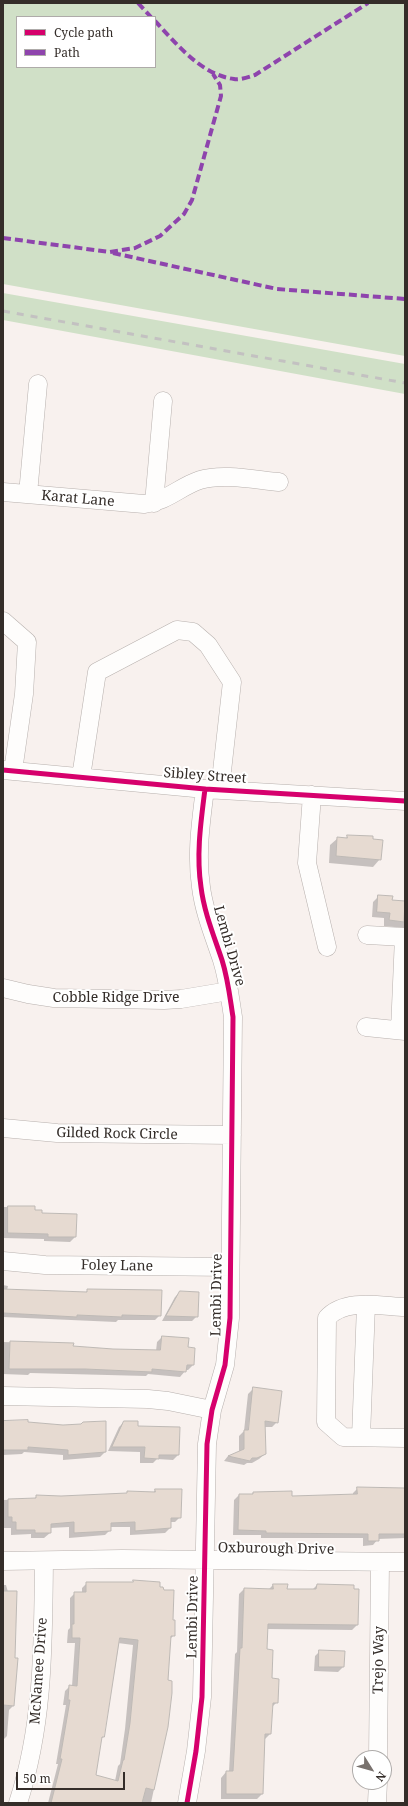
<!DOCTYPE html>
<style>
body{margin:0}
#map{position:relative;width:408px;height:1806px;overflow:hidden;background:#f8f1ee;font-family:"Noto Serif",serif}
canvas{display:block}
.frame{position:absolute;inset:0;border:4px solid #342d29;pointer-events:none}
.legend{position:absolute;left:16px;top:16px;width:140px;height:52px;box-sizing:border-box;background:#fff;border:1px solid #aeaba9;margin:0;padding:5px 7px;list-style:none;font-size:12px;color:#342d29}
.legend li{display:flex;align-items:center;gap:8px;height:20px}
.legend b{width:20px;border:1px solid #aeaba9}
.north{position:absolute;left:352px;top:1750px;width:40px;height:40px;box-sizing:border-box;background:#fff;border:1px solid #aeaba9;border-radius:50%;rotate:127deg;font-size:11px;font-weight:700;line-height:16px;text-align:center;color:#342d29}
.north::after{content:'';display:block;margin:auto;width:14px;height:18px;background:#79726e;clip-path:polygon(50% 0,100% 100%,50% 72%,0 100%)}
.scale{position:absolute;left:16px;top:1772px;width:109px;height:18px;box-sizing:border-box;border:2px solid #342d29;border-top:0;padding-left:5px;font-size:12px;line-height:14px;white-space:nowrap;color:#342d29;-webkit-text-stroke:3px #fff;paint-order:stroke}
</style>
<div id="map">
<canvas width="408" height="1806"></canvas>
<div class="frame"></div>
<ul class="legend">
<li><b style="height:5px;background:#d6006c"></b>Cycle path</li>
<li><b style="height:5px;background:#8e44ad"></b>Path</li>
</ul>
<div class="north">N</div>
<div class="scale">50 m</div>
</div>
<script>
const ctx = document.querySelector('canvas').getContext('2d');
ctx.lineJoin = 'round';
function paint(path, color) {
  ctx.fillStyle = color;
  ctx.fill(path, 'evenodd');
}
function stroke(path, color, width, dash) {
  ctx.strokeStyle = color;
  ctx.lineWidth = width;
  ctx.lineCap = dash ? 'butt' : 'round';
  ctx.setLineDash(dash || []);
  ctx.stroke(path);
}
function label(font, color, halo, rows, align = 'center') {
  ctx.font = font + ' "Noto Serif",serif';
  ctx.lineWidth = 4;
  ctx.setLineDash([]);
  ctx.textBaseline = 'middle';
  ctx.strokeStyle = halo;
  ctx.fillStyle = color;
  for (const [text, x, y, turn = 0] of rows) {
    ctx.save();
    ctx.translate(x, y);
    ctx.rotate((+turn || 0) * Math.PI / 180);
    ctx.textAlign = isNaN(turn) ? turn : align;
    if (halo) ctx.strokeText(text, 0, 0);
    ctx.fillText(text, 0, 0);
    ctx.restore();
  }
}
paint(new Path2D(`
 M3,3h402v353l-402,-72zM17,17h138v50h-138z
 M3,293l402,71v30l-402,-74z`), '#d0e0c7');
paint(new Path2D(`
 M348,836l32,23 -7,8 -44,-4 1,-18 8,-7 7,1z
 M379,896l12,4 14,2v26l-21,-2v-8l-12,-1 1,-15z
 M3,1207h31v4l7,3 34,23 -5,5 -26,-1v-2l-41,-1z
 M3,1285l5,1 -1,4 78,3 3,-3 72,25 -5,5h-37l-2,2 -113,-5z
 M180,1292l17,24 -5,5h-30l13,-24z
 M162,1337l25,11 6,17 -5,5h-2l-6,7 -32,-3 -2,2 -116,-3 -2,2 -25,-1v-32l70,2 -2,3 9,1 76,3 1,-9z
 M253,1389l24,33 -5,5h-8l1,27 -6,5 -7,4h-5l-3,2 -20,-4 4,-5 11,-4v-16l5,-5 4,-37z
 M3,1422l24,1 78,29 -5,5 -37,3v-5l-39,-3 -2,2 -19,1z
 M124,1422l13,5 41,28 -5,5 -16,-1 -4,4h-13v-11l-32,-1 11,-24z
 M358,1488l47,1v49l-27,1 -5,6 -10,1v-8h-102v-3h-28l1,-35 5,-5h12l2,-2 38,4 62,-2v-2z
 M155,1490h26l-1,27 -5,5h-5v6l-5,5 -35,2v-8h-20v3l-5,5 -36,3v-11l-19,1v5l-6,5h-13v-4l-20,1v-7h-8v-28l31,-1 3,-3h59l57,-3z
 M134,1581l25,7 13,33 2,14 -5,5 -2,87 -16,76h-103l10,-39h-2l10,-59h-3l2,-14 5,-5h2l3,-43h-8l1,-13 2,-2v-30l5,-5h7v-5l5,-5h45zM118,1643l15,2 -8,84 -5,35 -2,2 -3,15 -20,-6 6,-36 2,-2z
 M3,1585h3l2,7 5,114 -4,4 -2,26 -4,4z
 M273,1585l12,5h27l5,-5 40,40 -5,5 -86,-1v21l11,52 -6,6 -1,26 -5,5 -3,55 -5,5h-36v-21l5,-6h3l6,-118 2,-2 2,-58 5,-5 24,1z
 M320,1651l24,1 -1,15 -5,5 -24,-1 1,-15z`), '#0003');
const building = new Path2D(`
 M347,835l26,1v3l10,1 -2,20 -45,-4 1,-19 10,1z
 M378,895l15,1 -1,4 13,1 -1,21 -15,-2 1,-7 -13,-1z
 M8,1206h27v4h7v3l35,1 -1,23h-28v-3l-40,-1z
 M3,1289l84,3v-3l75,1 -1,26 -39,-1v2l-45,-2v2l-74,-4z
 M180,1291l19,1 -1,25 -32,-1z
 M162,1336l27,2 -1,9 7,1 -1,17h-7l-1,7 -34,-3v3l-67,-3h-76l1,-28 64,2 -1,3 40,3 47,1z
 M253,1387l29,4 -4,32 -13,-2 1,33 -9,4h-5l-2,3 -22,-5 16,-7v-19h4z
 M28,1420v2l35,3 18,-1 2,-2 23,-1v31l-38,3v-5l-40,-3v3h-25v-29z
 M124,1421h14v5l42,1 -1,28h-20v4l-15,-1 1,-11h-33z
 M357,1487l48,1v46h-26v7h-11v-7l-102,-1v-2l-28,-1 1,-36h14v-2l39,-1v5l65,-2z
 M155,1489h27l-1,29h-10v10l-36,3v-9l-24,1v8l-37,2v-11l-23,2v9h-16v-3h-19v-8h-4v-5h-4v-18l28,-1v-3l25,1 66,-3v-2l28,1z
 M133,1580l27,2v5h3l1,3h10l-1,30h2v16h-4l-3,44 4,1v12l-4,34 -14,63 -8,-2 -4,15h-91l11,-44h-2l10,-59h-2l1,-15 8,1 3,-48h-8v-14h2v-32h12v-10h47zM120,1638l18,2 -8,83 -6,37h-1l-5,21 -22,-6 6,-38h2z
 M273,1584h15l-1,5h29l1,-5 37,1v4h5l-1,36 -90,-1 -1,25 6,1 -1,28 7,1 -1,24h-5l-2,31h-6l-2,60h-37v-23h7l7,-123h2l2,-60 29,1z
 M3,1591h14l-2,67h3l-4,48 -11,-1z
 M319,1650l26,1 -1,16h-25z`);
paint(building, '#e6dad1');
stroke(building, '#beb9b5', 1);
const minor = new Path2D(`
 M3,492l141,12c24,-3 35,-17 56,-24 22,-7 56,0 79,2
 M28,494l10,-110
 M154,503l9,-102
 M3,621l24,21 -3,52 -11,77
 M3,770l202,19 200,12
 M81,777l16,-105 80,-42 16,2 15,13 24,37 -12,107
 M312,795l-5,68 20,84
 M367,935l38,2
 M3,988l25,6 26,4 110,2 17,-1 48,-8
 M366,1027l39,4
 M400,1030l4,-93
 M3,1128l54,5 175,2
 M3,1261l42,4 185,2
 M405,1307c-25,-1 -60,-9 -78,11l-1,104 17,15 62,1
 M3,1396l145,3 20,2 44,9
 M361,1437l5,-132
 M3,1561l119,-2 283,3
 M378,1758l2,-196
 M18,1803c26,-80 25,-159 26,-242
 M187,1803l9,-52 6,-54 5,-253 5,-34 13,-45 5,-47 3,-301c-3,-19 -5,-38 -11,-57 -8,-24 -18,-48 -21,-73 -5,-33 0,-66 4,-98
 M377,1803l1,-21`);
stroke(minor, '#b7b0ad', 19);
stroke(minor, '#fefdfc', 18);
stroke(new Path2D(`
 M3,311l402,72`), '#c3c1c1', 3, [7, 7]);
stroke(new Path2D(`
 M138,3l13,14
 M155,21c21,22 46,54 79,58 6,1 15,-2 21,-4l113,-72
 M3,238l107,14 25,-4 25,-12 24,-22 8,-14 29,-104 -1,-11 -7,-11
 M113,253l164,36 128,10`), '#8e44ad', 4, [8, 4]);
stroke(new Path2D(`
 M3,770l202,19 200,12
 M187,1803l9,-52 6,-54 5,-253 5,-34 13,-45 5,-47 3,-301c-3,-19 -5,-38 -11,-57 -8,-24 -18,-48 -21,-73 -5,-33 0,-66 4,-98`), '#d6006c', 5);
label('14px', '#342d29', '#fff', [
 ["Karat Lane",78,499,5],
 ["Sibley Street",205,776,4],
 ["Lembi Drive",229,946,74],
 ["Cobble Ridge Drive",116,998],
 ["Gilded Rock Circle",117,1134,1],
 ["Foley Lane",117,1266,1],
 ["Lembi Drive",217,1295,-89],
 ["Oxburough Drive",276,1549,1],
 ["Lembi Drive",193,1617,-89],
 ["Trejo Way",379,1660,-89],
 ["McNamee Drive",39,1671,-86]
]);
</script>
